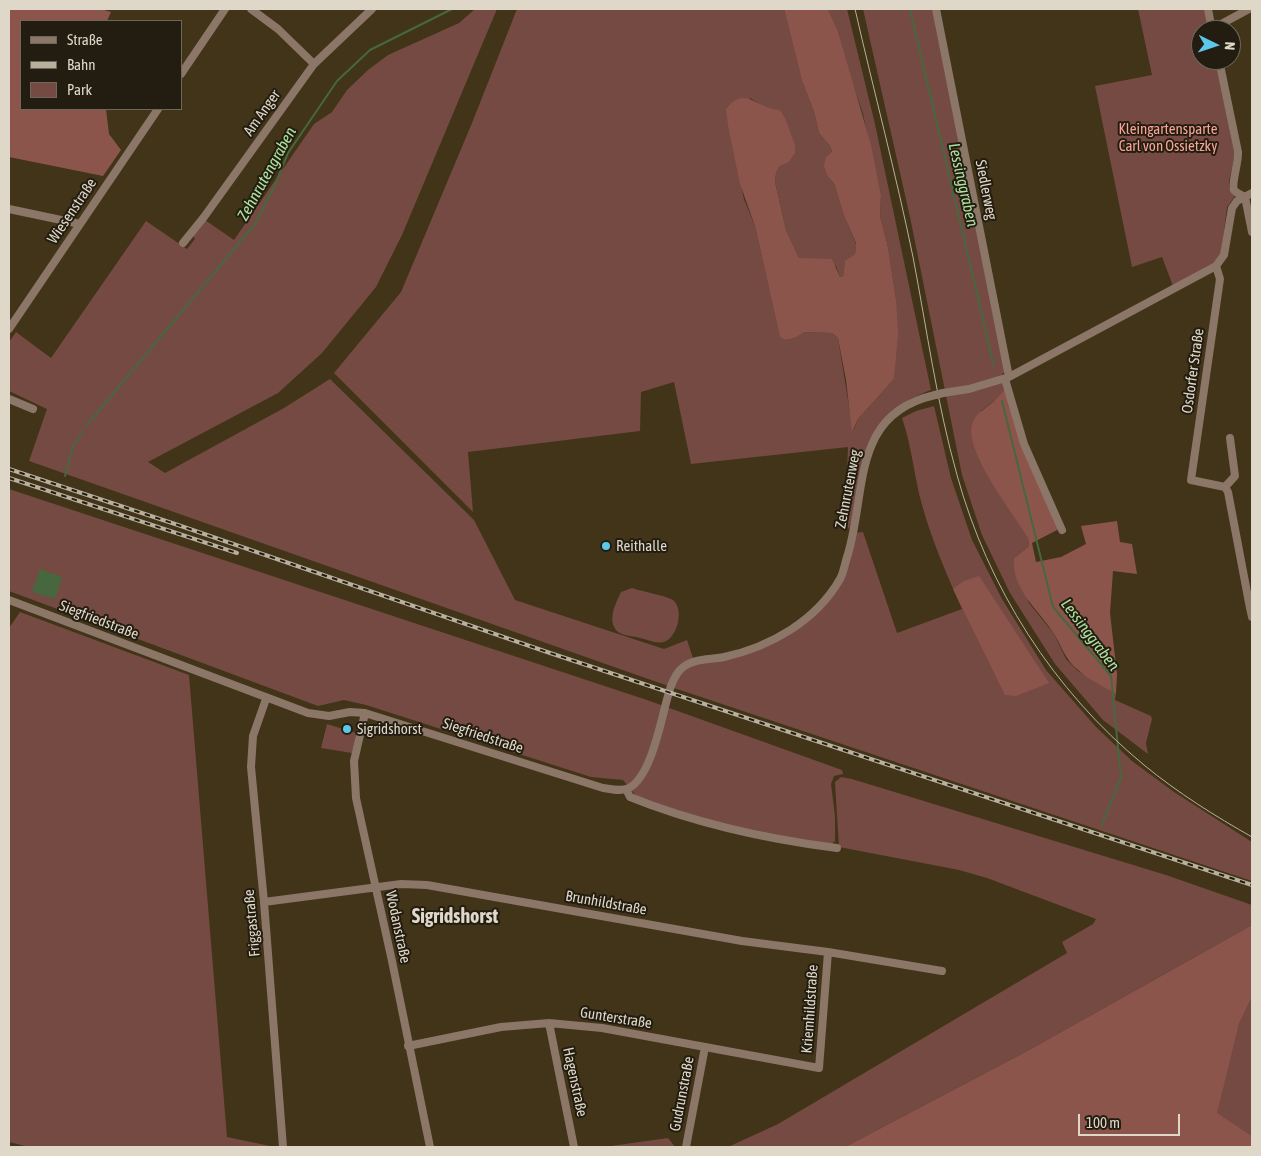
<!DOCTYPE html>
<meta charset="utf-8">
<style>
body{margin:0}
#map{position:relative;width:1261px;height:1156px;overflow:hidden;background:#413418;font-family:"Asap Condensed",sans-serif}
canvas{display:block}
.frame{position:absolute;inset:0;border:10px solid #dfd7c7;pointer-events:none}
.legend{position:absolute;left:20px;top:20px;width:162px;height:90px;box-sizing:border-box;background:#231d11;border:1px solid #6e675a;margin:0;padding:6px 9px;list-style:none;font-size:15px;color:#dfd7c7}
.legend li{display:flex;align-items:center;gap:10px;height:25px}
.legend b{width:25px;border:1px solid #6e675a}
.north{position:absolute;left:1191px;top:20px;width:50px;height:50px;box-sizing:border-box;background:#231d11;border:1px solid #6e675a;border-radius:50%;rotate:94deg;font-size:14px;font-weight:700;line-height:20px;text-align:center;color:#dfd7c7}
.north::after{content:'';display:block;margin:auto;width:18px;height:22px;background:#5cc7e8;clip-path:polygon(50% 0,100% 100%,50% 72%,0 100%)}
.scale{position:absolute;left:1078px;top:1114px;width:102px;height:22px;box-sizing:border-box;border:2px solid #dfd7c7;border-top:0;padding-left:6px;font-size:15px;line-height:18px;white-space:nowrap;color:#dfd7c7;-webkit-text-stroke:4px #231d11;paint-order:stroke}
</style>
<div id="map">
<canvas width="1261" height="1156"></canvas>
<div class="frame"></div>
<ul class="legend">
<li><b style="height:6px;background:#8b7668"></b>Straße</li>
<li><b style="height:6px;background:#b8af9c"></b>Bahn</li>
<li><b style="height:14px;background:#754a42"></b>Park</li>
</ul>
<div class="north">N</div>
<div class="scale">100 m</div>
</div>
<script>
const ctx = document.querySelector('canvas').getContext('2d');
ctx.lineJoin = 'round';
function paint(path, color) {
  ctx.fillStyle = color;
  ctx.fill(path, 'evenodd');
}
function stroke(path, color, width, dash) {
  ctx.strokeStyle = color;
  ctx.lineWidth = width;
  ctx.lineCap = dash ? 'butt' : 'round';
  ctx.setLineDash(dash || []);
  ctx.stroke(path);
}
function label(font, color, halo, rows, align = 'center') {
  ctx.font = font + ' "Asap Condensed",sans-serif';
  ctx.lineWidth = 4;
  ctx.setLineDash([]);
  ctx.textBaseline = 'middle';
  ctx.strokeStyle = halo;
  ctx.fillStyle = color;
  for (const [text, x, y, turn = 0] of rows) {
    ctx.save();
    ctx.translate(x, y);
    ctx.rotate((+turn || 0) * Math.PI / 180);
    ctx.textAlign = isNaN(turn) ? turn : align;
    if (halo) ctx.strokeText(text, 0, 0);
    ctx.fillText(text, 0, 0);
    ctx.restore();
  }
}
paint(new Path2D(`
 M475,9h22l-95,226 -26,52 -54,66 -44,40 -130,69 17,11 119,-65 46,-29 144,141 41,80 149,49 23,-9 7,21 66,-15 59,-39 21,-28 14,-46 9,-1 34,101 65,-24c-15,-34 -30,-68 -40,-104 -8,-29 -10,-58 -20,-87l14,-7 18,-5 17,72 21,62 30,59 44,71 50,57 36,34 42,31 78,50v39l-581,-194 -642,-226 18,-52 -38,-18v-49l7,-10 35,26 95,-137 41,28 8,-10 -2,-3 12,-16 29,20 80,-116 18,-12 15,-22 21,-20 20,-15 71,-32z
 M517,9h267l18,72 12,31 5,21 11,13 2,5 -6,6 2,20 6,6 10,33 12,28 -1,10 -10,8 -2,15h-3l-4,-11 -37,-8 -13,-28 -11,-48 1,-9 3,-6 10,-5 6,-8 -1,-9 -8,-25 -36,-22 -13,70 7,31 11,27 25,110 6,4 9,-2 10,-6 27,1 6,5 15,93 5,-12 36,-40 2,-80 -8,-52 -8,-31 1,-21 -18,-81 -10,-30 -15,-53 -10,-22h19l28,115 56,266c-66,24 -70,69 -79,130l-3,9 -4,-6 3,-76 -157,17 -17,-82 -33,10 -1,39 -172,21 5,60 -139,-139 67,-81 71,-169z
 M863,9h71l71,362 -4,5 4,13 -10,11 -14,11 35,106 12,21 1,8 -15,12 15,45 25,31 12,25 12,12 38,23 -1,6 36,16 1,3 -6,24 2,11 -45,-34 -48,-56 -45,-71 -28,-58 -20,-60 -52,-258z
 M1138,9h68l4,21h-9v30h15l18,93c1,15 -12,33 1,43l-8,11 -6,46 -8,11 -40,22 -11,-29 -30,10 -37,-181 57,-11z
 M9,489l638,211 195,70 1,4 -9,2 -3,8 4,32v25l-5,4 -110,-19 -84,-30 -13,-16 -32,-3 -225,-72 -22,-5 -26,6 -309,-115z
 M632,588c8,3 35,8 41,12 11,9 5,35 -7,41 -8,4 -17,-1 -26,-3 -6,-2 -17,-2 -22,-6 -12,-11 -2,-29 3,-40z
 M20,612l169,63 38,462 43,9v1h-241l-20,-5v-514z
 M327,724l29,9 -4,20 -31,-5z
 M841,777l11,2 314,96 86,30v20l-223,125 -184,97h-117l50,-23 289,-171 -5,-11 31,-18 3,-5 -109,-41 -28,-8 -120,-23 -4,-65z
 M1252,997v139l-36,-23 23,-89z
 M668,1138l7,9h-71z`), '#754a42');
paint(new Path2D(`
 M9,9h92l10,3 -4,9h-86v88h85l3,25 12,16 -18,26 -94,-19z
 M784,9h44l10,22 33,114 10,50 -1,21 8,31 8,52 2,35 -4,45 -36,40 -6,13 -6,-52 -8,-42 -6,-5 -27,-1 -10,6 -9,2 -6,-3 -25,-111 -15,-42 -12,-59 -2,-16c20,-25 30,0 54,1l6,10 9,25v9l-6,8 -10,5 -3,6 -1,9 11,48 13,28 33,1 8,18h3l2,-16 10,-7 1,-11 -12,-27 -10,-33 -6,-6 -4,-11 2,-9 6,-6 -2,-5 -11,-13 -5,-21 -12,-31z
 M1005,389l54,140 -27,14 4,19 25,-5 25,-13 -5,-18 36,-5 3,21 12,2 5,30 -24,-3 -3,42 7,61 -1,20c-13,-8 -29,-15 -39,-25 -12,-10 -15,-22 -23,-35 -15,-24 -43,-45 -40,-76l15,-12 -1,-8c-14,-24 -67,-90 -55,-116 4,-10 14,-14 21,-21 4,-4 7,-8 11,-12z
 M979,576l70,107 -33,13 -11,-1 -52,-106 11,-8z
 M1252,925v72l-13,27 -22,89 35,23v11h-407l184,-97z`), '#8c554c');
paint(new Path2D(`
 M40,569l22,8 -7,22 -23,-7z`), '#47673e');
stroke(new Path2D(`
 M910,9l84,357
 M1002,401l51,206 58,69 10,102 -19,46
 M86,426l169,-202 19,-37 14,-34 49,-72 33,-31 82,-41
 M65,476l8,-30 10,-15`), '#47673e', 2);
stroke(new Path2D(`
 M251,9l27,20 36,35
 M936,9l73,368
 M1208,9l4,21
 M1212,29l37,-20
 M1219,60l19,92c1,9 -7,32 -4,38 2,3 8,5 11,7
 M181,74l44,-65
 M1245,197l7,35
 M9,209l71,15
 M183,243l21,-26 110,-153 58,-55
 M1216,266l4,13 -29,201 34,7 3,5 22,116
 M9,329l149,-220
 M1005,379l19,65 38,86
 M943,393l26,-4 40,-12 207,-111 8,-11 8,-47 5,-7 15,-8
 M9,399l24,10
 M1225,487l10,-11 -5,-38
 M9,600l299,113 21,3 21,-4 15,1 238,75c8,1 18,4 26,0 21,-11 31,-62 37,-85 3,-11 6,-25 15,-34 11,-11 29,-9 43,-12 46,-10 92,-36 116,-78 4,-7 5,-17 8,-25 19,-64 3,-140 87,-159
 M1252,607l-2,1 2,9
 M266,699l-13,37 -2,31 13,135 19,245
 M365,713l-11,48 2,37 36,163 38,186
 M626,789l4,8c67,27 136,42 207,51
 M264,902l137,-18 26,1 315,56 86,11 114,19
 M549,1023l25,124
 M408,1046l93,-19 48,-4 53,5 217,40 9,-116
 M686,1147l19,-100`), '#8b7668', 8);
stroke(new Path2D(`
 M855,9c19,83 41,165 58,248 14,73 24,147 44,218 31,113 96,215 187,290 34,28 71,51 108,72`), '#b8af9c', 1);
const rail = new Path2D(`
 M9,469l169,56 372,128 702,232
 M9,478l228,75`);
stroke(rail, '#b8af9c', 4);
stroke(rail, '#231d11', 2, [5.5]);
stroke(new Path2D(`
 M935,395l8,-2`), '#8b7668', 8);
for (const [x, y, r, color] of [
 [606,546,5,"#5cc7e8"],
 [347,729,5,"#5cc7e8"]
]) {
  const dot = new Path2D();
  dot.arc(x, y, r, 0, 2 * Math.PI);
  ctx.fillStyle = color;
  ctx.fill(dot);
  stroke(dot, '#231d11', 2);
}
label('15px', '#dfd7c7', '#231d11', [
 ["Am Anger",262,113,-55],
 ["Siedlerweg",986,190,79],
 ["Wiesenstraße",72,211,-56],
 ["Osdorfer Straße",1193,371,-82],
 ["Zehnrutenweg",848,489,-79],
 ["Siegfriedstraße",99,620,21],
 ["Siegfriedstraße",483,736,18],
 ["Brunhildstraße",606,903,10],
 ["Friggastraße",252,923,-95],
 ["Wodanstraße",398,927,78],
 ["Kriemhildstraße",810,1009,-86],
 ["Gunterstraße",616,1018,9],
 ["Hagenstraße",575,1082,78],
 ["Gudrunstraße",682,1094,-79]
]);
label('15px', '#faa495', '#231d11', [
 ["Kleingartensparte",1168,129],
 ["Carl von Ossietzky",1168,146]
]);
label('15px', '#dfd7c7', '#231d11', [
 ["Reithalle",616,546],
 ["Sigridshorst",357,729]
], 'left');
label('italic 16px', '#ade19f', '#231d11', [
 ["Zehnrutengraben",267,174,-61],
 ["Lessinggraben",963,185,77],
 ["Lessinggraben",1090,635,53]
]);
label('bold 20px', '#dfd7c7', '#231d11', [
 ["Sigridshorst",455,917]
]);
</script>
